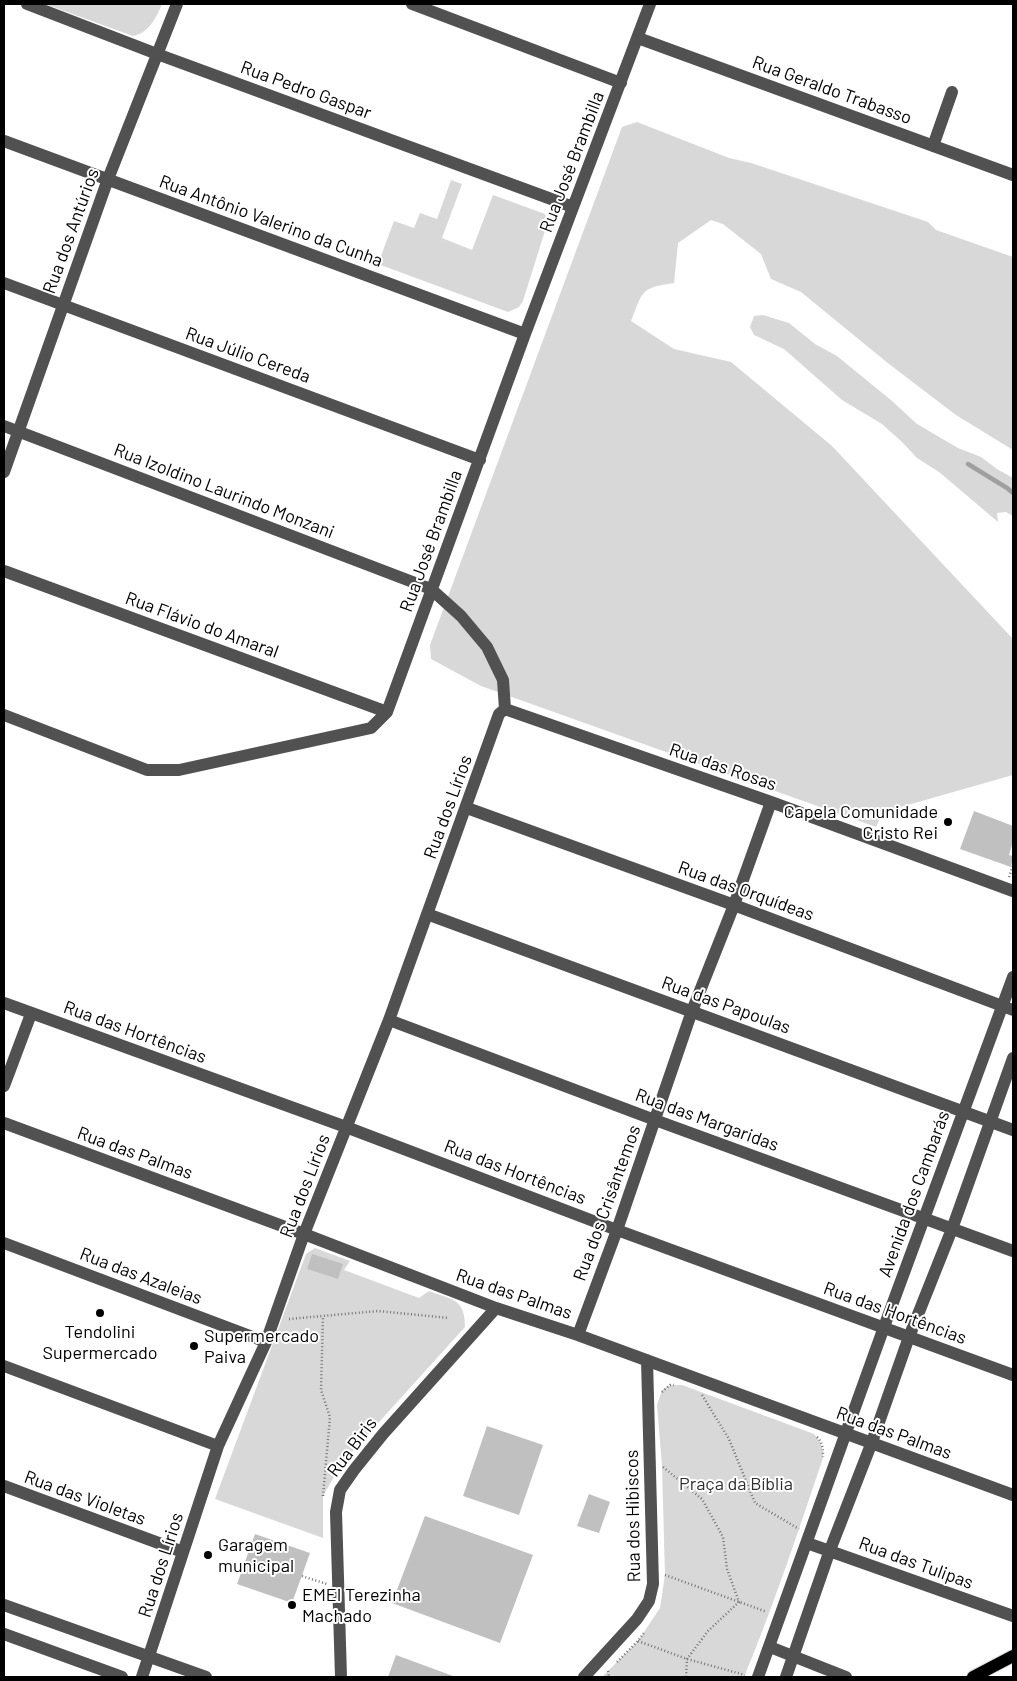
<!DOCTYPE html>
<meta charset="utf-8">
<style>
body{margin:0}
#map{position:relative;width:1017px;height:1681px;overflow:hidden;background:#fff;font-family:Barlow,sans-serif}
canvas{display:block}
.frame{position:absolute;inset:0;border:5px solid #000;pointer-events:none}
</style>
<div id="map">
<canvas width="1017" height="1681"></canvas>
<div class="frame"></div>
</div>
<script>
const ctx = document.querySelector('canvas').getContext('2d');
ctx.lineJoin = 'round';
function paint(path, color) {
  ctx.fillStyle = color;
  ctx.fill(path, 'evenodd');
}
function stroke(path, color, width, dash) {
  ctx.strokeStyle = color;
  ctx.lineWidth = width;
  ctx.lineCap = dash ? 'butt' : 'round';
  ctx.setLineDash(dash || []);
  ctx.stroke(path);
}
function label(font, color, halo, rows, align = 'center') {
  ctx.font = font + ' Barlow,sans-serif';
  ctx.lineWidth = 4;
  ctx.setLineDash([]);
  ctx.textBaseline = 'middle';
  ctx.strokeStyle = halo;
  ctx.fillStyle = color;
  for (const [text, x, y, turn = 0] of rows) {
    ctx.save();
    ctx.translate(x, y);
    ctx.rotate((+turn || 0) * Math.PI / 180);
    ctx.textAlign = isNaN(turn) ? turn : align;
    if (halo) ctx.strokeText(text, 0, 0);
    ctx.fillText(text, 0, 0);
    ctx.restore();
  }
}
paint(new Path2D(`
 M45,4h117c-6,14 -13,29 -29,32z
 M637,122l92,36 22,5 177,59 8,8 77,27v193l-57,-35 -67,-51 -88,-72 -30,-13 -10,-25 -38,-30 -12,-4 -33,23 -4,40c-34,5 -31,8 -43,38l43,28 57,13 101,84 181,193v136l-130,37 -7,15 -395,-141 -50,-27 -1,-14 192,-518z
 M451,180l11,4 -20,54 30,12 21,-55 52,19 3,7 -25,80 -4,6 -11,5 -130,-48 16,-43 20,7 6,-15 17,6z
 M763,315l26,8 26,21 22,12 55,45 25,23 41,24 23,9 16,12 16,9v38l-7,-4 -9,1 1,9 -59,-50 -22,-14 -15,-16 -20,-18 -40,-24 -58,-51 -30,-14 -4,-8 4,-11z
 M315,1248l35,13 -6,9 75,28 10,-7c23,9 36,7 36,36l-123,136 -19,33v42l-108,-39 91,-245z
 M670,1385h12l132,49c7,8 9,13 9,24 -25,74 -49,147 -79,219h-142l36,-36 22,-33 5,-33 -3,-109 -5,-61 5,-15z`), '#d8d8d8');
stroke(new Path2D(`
 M968,464l39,24 6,5`), '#9f9f9f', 4.5);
paint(new Path2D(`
 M974,811l39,15v16l-4,13 4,1 -2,11 -51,-18z
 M312,1254l31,10 -5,15 -31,-10z
 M487,1426l56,19 -24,70 -56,-19z
 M589,1494l21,8 -11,31 -22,-7z
 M425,1516l108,39 -33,88 -108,-40z
 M255,1534l55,19 -18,50 -55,-19z
 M396,1655l57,21 -1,1h-64z`), '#c0c0c0');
const major = new Path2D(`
 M973,1677l40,-21`);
stroke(major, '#dbdbdb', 14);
stroke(new Path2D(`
 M1009,877l4,-11
 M289,1319l89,-8 71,7
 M662,1392l8,-7h4
 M702,1395l27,44 26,64 44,26
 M817,1437c6,6 6,12 6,20
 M663,1467l39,32 21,38 4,32 12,33 -31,29 -21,28 -1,18
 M323,1496l7,-79 -9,-27 2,-73
 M665,1575l102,37
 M302,1576l25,8
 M638,1641l49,18 58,16
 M617,1662l21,-21 6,-8
 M608,1671l1,6`), '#737373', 2.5, [1, 2.5]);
stroke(new Path2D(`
 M27,4l130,50 416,153
 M412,4l209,79
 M638,38l375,137
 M4,141l521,193
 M933,146l19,-54
 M4,283l476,177
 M4,426l427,163 30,27 26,31 16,33 2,29
 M4,472l104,-293 69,-175
 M4,571l383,141
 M505,709l266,93 242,89
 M4,715l143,55h32l192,-42 16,-16 138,-378 125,-330
 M467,808l267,97 279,105
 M427,914l586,216
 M4,1003l342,124 271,103 396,145
 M389,1020l266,100 358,131
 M4,1086l27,-72
 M4,1123l300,111 192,74 82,27 435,160
 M4,1243l262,99
 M578,1335l39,-105 75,-219 42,-106 37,-103
 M4,1366l214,80
 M4,1486l179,66
 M807,1543l206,73
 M4,1605l202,72
 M4,1634l118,43
 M770,1647l76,30
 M142,1677l76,-231 48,-104 38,-108 85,-214 110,-306 6,-5
 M341,1677l-5,-165 4,-22 14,-20 29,-36 113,-126
 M584,1677l53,-58 12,-18 4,-17 -6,-224
 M758,1677l126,-350 129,-350
 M786,1677l44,-127 42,-108 37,-105 43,-108 61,-171`), '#515151', 12);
stroke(major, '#000', 12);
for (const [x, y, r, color] of [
 [948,822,5,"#000"],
 [100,1313,5,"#000"],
 [194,1346,5,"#000"],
 [208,1555,5,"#000"],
 [292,1605,5,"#000"]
]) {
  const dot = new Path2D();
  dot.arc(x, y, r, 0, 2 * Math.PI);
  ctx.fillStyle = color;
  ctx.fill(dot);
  stroke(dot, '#fff', 2);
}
label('18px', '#000', '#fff', [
 ["Rua Pedro Gaspar",306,90,20],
 ["Rua Geraldo Trabasso",832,90,20],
 ["Rua José Brambilla",572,162,-69],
 ["Rua Antônio Valerino da Cunha",271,221,20],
 ["Rua dos Antúrios",71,231,-70],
 ["Rua Júlio Cereda",248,355,20],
 ["Rua Izoldino Laurindo Monzani",224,491,21],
 ["Rua José Brambilla",431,541,-70],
 ["Rua Flávio do Amaral",202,625,20],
 ["Rua das Rosas",723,767,19],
 ["Rua dos Lírios",448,807,-70],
 ["Rua das Orquídeas",746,891,20],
 ["Rua das Papoulas",726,1005,20],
 ["Rua das Hortências",135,1032,20],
 ["Rua das Margaridas",707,1120,20],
 ["Rua das Palmas",135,1153,20],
 ["Rua das Hortências",515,1172,21],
 ["Rua dos Lírios",305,1186,-69],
 ["Avenida dos Cambarás",914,1194,-70],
 ["Rua dos Crisântemos",607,1203,-70],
 ["Rua das Azaleias",141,1276,21],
 ["Rua das Palmas",514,1294,19],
 ["Rua das Hortências",895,1313,20],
 ["Rua das Palmas",894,1433,20],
 ["Rua Biris",352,1447,-53],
 ["Rua das Violetas",85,1498,20],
 ["Rua dos Hibiscos",633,1516,-91],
 ["Rua das Tulipas",916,1563,20],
 ["Rua dos Lírios",161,1565,-72]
]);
label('18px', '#000', '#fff', [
 ["Capela Comunidade",938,812,"right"],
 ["Cristo Rei",938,833,"right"],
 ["Tendolini",100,1332,"center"],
 ["Supermercado",100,1353,"center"],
 ["Supermercado",204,1336],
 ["Paiva",204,1357],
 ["Garagem",218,1545],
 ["municipal",218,1566],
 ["EMEI Terezinha",302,1595],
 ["Machado",302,1616]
], 'left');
label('18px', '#2f2f2f', '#fff', [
 ["Praça da Bíblia",736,1484]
]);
</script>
